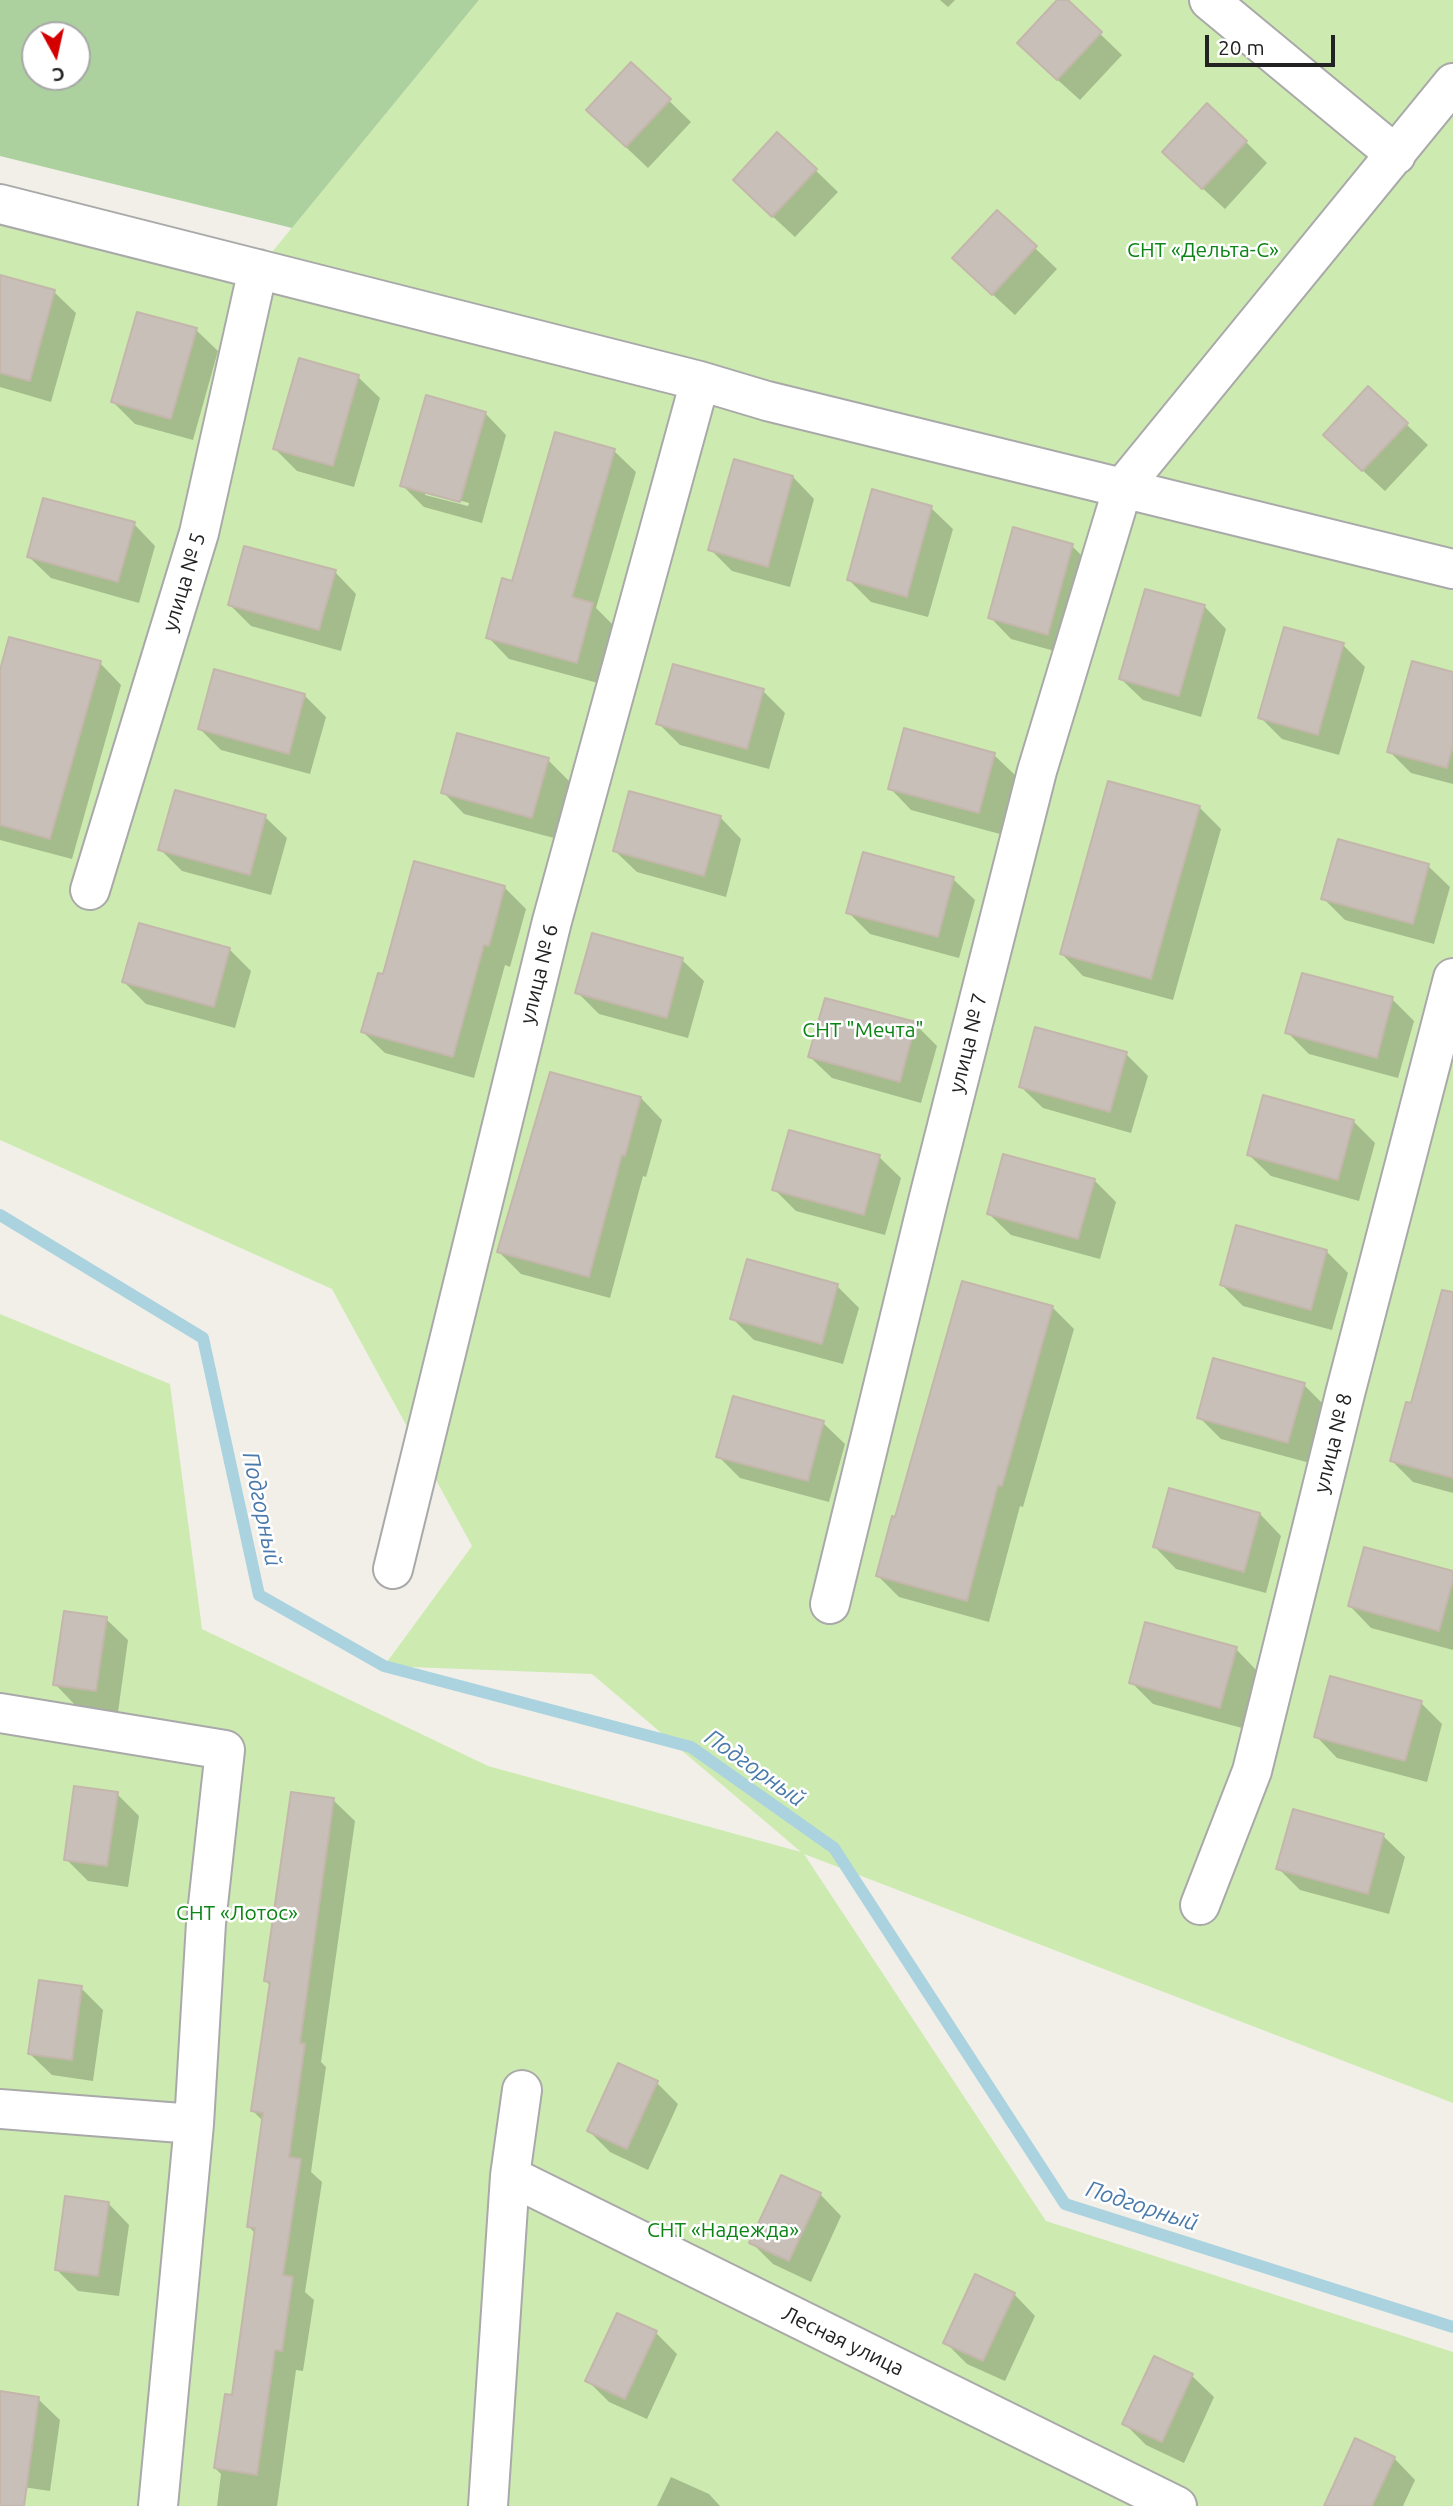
<!DOCTYPE html>
<meta charset="utf-8">
<style>
body{margin:0}
#map{position:relative;width:1453px;height:2506px;overflow:hidden;background:#f2efe9;font-family:Ubuntu,sans-serif}
canvas{display:block}
.north{position:absolute;left:21px;top:21px;width:70px;height:70px;box-sizing:border-box;background:#fff;border:2px solid #a7a7a7;border-radius:50%;rotate:172deg;font-size:19px;font-weight:700;line-height:28px;text-align:center;color:#222}
.north::after{content:'';display:block;margin:auto;width:24px;height:32px;background:#d40000;clip-path:polygon(50% 0,100% 100%,50% 72%,0 100%)}
.scale{position:absolute;left:1205px;top:35px;width:130px;height:32px;box-sizing:border-box;border:4px solid #222;border-top:0;padding-left:9px;font-size:21px;line-height:24px;white-space:nowrap;color:#222;-webkit-text-stroke:5px #fff;paint-order:stroke}
</style>
<div id="map">
<canvas width="1453" height="2506"></canvas>
<div class="north">С</div>
<div class="scale">20 m</div>
</div>
<script>
const ctx = document.querySelector('canvas').getContext('2d');
ctx.lineJoin = 'round';
function paint(path, color) {
  ctx.fillStyle = color;
  ctx.fill(path, 'evenodd');
}
function stroke(path, color, width, dash) {
  ctx.strokeStyle = color;
  ctx.lineWidth = width;
  ctx.lineCap = dash ? 'butt' : 'round';
  ctx.setLineDash(dash || []);
  ctx.stroke(path);
}
function label(font, color, halo, rows, align = 'center') {
  ctx.font = font + ' Ubuntu,sans-serif';
  ctx.lineWidth = 5;
  ctx.setLineDash([]);
  ctx.textBaseline = 'middle';
  ctx.strokeStyle = halo;
  ctx.fillStyle = color;
  for (const [text, x, y, turn = 0] of rows) {
    ctx.save();
    ctx.translate(x, y);
    ctx.rotate((+turn || 0) * Math.PI / 180);
    ctx.textAlign = isNaN(turn) ? turn : align;
    if (halo) ctx.strokeText(text, 0, 0);
    ctx.fillText(text, 0, 0);
    ctx.restore();
  }
}
paint(new Path2D(`
 M479,0h974v2103l-649,-249 242,367 407,131v154h-1453v-1192l170,70 32,245 286,137 313,86 -209,-178 -208,-8 88,-120 -140,-257 -332,-149v-937l258,66z`), '#cdebb0');
paint(new Path2D(`
 M0,0h479l-187,228 -292,-72zM35,35h42v42h-42z`), '#add19e');
paint(new Path2D(`
 M940,0h15l-7,7z
 M1060,0h5l57,55 -42,45 -39,-35z
 M631,64l60,58 -43,46 -38,-36z
 M778,134l60,58 -43,45 -38,-35z
 M1246,142l21,21 -42,46 -39,-36z
 M997,212l60,57 -42,46 -39,-36z
 M0,277l54,15 22,21 -25,89 -51,-15z
 M196,330l22,21 -25,89 -58,-16 -22,-22z
 M358,377l22,21 -26,89 -57,-16 -22,-22z
 M485,413l21,22 -24,88 -58,-16 -22,-22zM425,491l44,12 -1,3 -43,-11z
 M1406,424l22,21 -43,46 -38,-35z
 M614,451l22,21 -40,136 18,18 -16,57 -89,-24 -21,-22 25,-54z
 M793,477l21,22 -24,88 -58,-16 -22,-22z
 M931,508l22,21 -25,88 -57,-15 -22,-22z
 M134,524l21,22 -16,57 -88,-25 -22,-21z
 M1072,546l22,22 -25,87 -58,-16 -21,-22z
 M335,572l21,22 -15,57 -90,-25 -21,-21z
 M1147,591l58,16 21,22 -25,88 -58,-17 -22,-21z
 M1343,645l22,22 -26,88 -57,-16 -22,-22z
 M100,663l21,22 -49,174 -72,-19v-165z
 M1453,674v110l-42,-11 -22,-22z
 M763,691l22,22 -16,56 -89,-24 -22,-22z
 M304,695l22,22 -16,57 -89,-24 -22,-22z
 M994,755l22,21 -16,58 -89,-24 -21,-22z
 M548,760l21,21 -15,57 -90,-24 -21,-22z
 M1199,807l22,22 -48,171 -90,-24 -21,-22z
 M265,817l22,21 -16,57 -89,-24 -22,-22z
 M720,817l21,22 -15,58 -89,-25 -22,-21z
 M1428,866l22,21 -16,57 -89,-24 -22,-22z
 M953,879l22,21 -16,58 -89,-24 -22,-22z
 M504,887l22,22 -16,58 -5,-2 -31,113 -89,-25 -22,-21 21,-56z
 M229,949l22,22 -16,57 -89,-24 -22,-22z
 M682,960l22,21 -16,57 -89,-24 -22,-22z
 M1392,999l22,22 -16,57 -89,-24 -22,-22z
 M915,1024l22,22 -16,57 -89,-25 -22,-21z
 M1126,1054l22,22 -17,57 -88,-25 -22,-21z
 M641,1098l21,22 -16,57 -3,-1 -33,122 -89,-24 -22,-22z
 M1353,1121l22,22 -16,58 -88,-25 -22,-21z
 M879,1157l22,21 -16,57 -89,-24 -22,-22z
 M1094,1180l22,22 -16,57 -89,-24 -22,-21z
 M1326,1251l22,22 -16,57 -89,-24 -21,-21z
 M837,1286l22,22 -16,56 -89,-24 -22,-22z
 M1453,1298v195l-40,-11 -21,-21z
 M1052,1307l22,22 -51,178 -3,-1 -31,116 -90,-25 -21,-21 18,-57z
 M1304,1385l22,22 -16,56 -89,-24 -22,-22z
 M823,1423l22,21 -16,58 -89,-24 -22,-22z
 M1260,1514l21,22 -15,57 -90,-24 -21,-22z
 M1453,1573v77l-82,-22 -21,-22z
 M106,1619l22,21 -10,72 -42,-6 -21,-22z
 M1236,1649l21,22 -15,57 -89,-24 -22,-22z
 M1421,1703l21,21 -15,58 -90,-24 -21,-22z
 M117,1794l22,22 -11,71 -40,-6 -22,-22z
 M333,1800l22,21 -34,241 5,5 -15,105 11,10 -17,110 9,8 -11,71 -7,-1 -19,136h-60l4,-32 -6,-6 18,-71 23,-163 -8,-8 15,-105 -10,-10 18,-124 -5,-6z
 M1383,1836l22,21 -16,57 -89,-24 -22,-22z
 M81,1988l22,22 -10,71 -41,-6 -22,-21z
 M657,2083l21,21 -30,66 -38,-18 -21,-21z
 M820,2194l21,22 -30,66 -38,-18 -21,-21z
 M108,2203l21,22 -10,71 -41,-5 -22,-22z
 M1014,2294l21,22 -30,65 -38,-17 -22,-22z
 M656,2333l21,21 -30,65 -38,-17 -22,-22z
 M1154,2358l38,18 22,21 -30,66 -38,-18 -21,-21z
 M0,2393l38,6 22,21 -10,71 -41,-6 -9,-8z
 M1394,2458l21,22 -12,26h-77z
 M671,2477l38,17 11,12h-63z`), '#0003');
stroke(new Path2D(`
 M0,1215l203,123 56,257 125,71 307,81 143,101 231,356 388,123`), '#aad3df', 12);
const building = new Path2D(`
 M1057,0h11l34,32 -45,48 -40,-37z
 M631,62l40,37 -45,48 -40,-37z
 M1207,103l40,38 -45,48 -40,-37z
 M777,132l40,37 -45,48 -39,-37z
 M997,210l40,36 -45,49 -40,-37z
 M0,275l55,15 -25,91 -30,-8z
 M137,312l60,16 -26,91 -60,-17z
 M299,358l60,17 -26,91 -60,-17z
 M1368,386l40,37 -46,48 -39,-36z
 M426,395l60,17 -26,90 -60,-16z
 M555,432l60,17 -43,148 21,6 -16,60 -91,-25 16,-60 10,3z
 M734,459l59,17 -25,91 -60,-17z
 M872,489l60,17 -25,91 -60,-17z
 M43,498l92,24 -17,60 -91,-25z
 M1013,527l60,17 -25,91 -60,-17z
 M244,546l92,24 -17,60 -91,-25z
 M1145,589l60,16 -26,91 -60,-17z
 M1284,627l60,16 -26,92 -60,-17z
 M9,637l92,24 -51,178 -50,-14v-155z
 M1412,661l41,11v74l-6,22 -60,-16z
 M673,664l91,25 -17,60 -91,-25z
 M214,669l91,25 -16,60 -91,-25z
 M904,728l91,25 -16,60 -91,-24z
 M457,733l92,25 -17,60 -91,-25z
 M1108,781l92,25 -49,173 -91,-25z
 M175,790l91,25 -16,60 -92,-25z
 M629,791l92,25 -17,60 -91,-25z
 M1338,839l91,25 -16,60 -92,-25z
 M863,852l91,25 -16,60 -92,-24z
 M414,861l91,25 -16,60 -5,-1 -31,112 -92,-25 17,-59 5,1z
 M139,923l91,25 -16,59 -92,-25z
 M592,933l91,25 -16,60 -92,-25z
 M1302,973l91,24 -16,61 -92,-25z
 M825,998l91,24 -16,60 -92,-25z
 M1035,1027l92,25 -17,60 -91,-25z
 M550,1072l91,25 -16,59 -3,-1 -33,122 -92,-25z
 M1263,1095l91,25 -16,60 -91,-25z
 M789,1130l91,25 -16,60 -92,-25z
 M1003,1154l92,25 -17,60 -91,-25z
 M1236,1225l91,25 -16,60 -91,-25z
 M747,1259l91,25 -16,60 -92,-25z
 M962,1281l91,25 -51,180 -4,-1 -31,116 -91,-25 16,-60 3,1z
 M1442,1290l11,2v186l-63,-17 16,-59 5,1z
 M1213,1358l92,25 -17,60 -91,-25z
 M733,1396l91,25 -16,60 -92,-24z
 M1169,1488l91,25 -16,59 -91,-25z
 M1364,1547l89,24v10l-14,50 -91,-25z
 M64,1611l43,6 -11,74 -43,-6z
 M1145,1622l92,25 -17,61 -91,-25z
 M1330,1676l92,25 -17,60 -91,-24z
 M74,1786l44,6 -11,74 -43,-6z
 M291,1792l43,6 -34,245 5,1 -16,113 12,2 -18,116 10,2 -11,74 -7,-1 -18,125 -43,-7 11,-74 7,1 23,-167 -8,-1 16,-114 -12,-2 19,-129 -6,-1z
 M1293,1809l91,25 -16,60 -92,-25z
 M39,1980l43,6 -10,74 -44,-6z
 M618,2063l40,18 -31,68 -40,-18z
 M781,2175l40,18 -32,68 -40,-18z
 M65,2196l44,6 -11,74 -43,-6z
 M975,2274l40,19 -32,68 -40,-18z
 M617,2313l40,18 -32,68 -40,-18z
 M1154,2356l39,18 -31,68 -40,-18z
 M0,2391l39,6 -15,109h-24z
 M1355,2438l40,19 -23,49h-48z`);
paint(building, '#c7bfb8');
stroke(building, '#c4b6ab', 2);
const minor = new Path2D(`
 M1209,0l187,155
 M0,204l700,177 67,20 686,168
 M90,890l109,-357 59,-264
 M393,1569l159,-648 148,-540
 M830,1604l99,-407 108,-426 86,-284 330,-404
 M0,1713l225,37 -19,173 -12,201 -36,382
 M1200,1905l52,-134 93,-377 108,-416
 M0,2109l194,15
 M510,2176l667,330
 M488,2506l22,-330 12,-86`);
stroke(minor, '#a9a9a9', 42);
stroke(minor, '#fff', 38);
label('21px', '#0c8416', '#fff', [
 ["СНТ «Дельта-С»",1203,250],
 ["СНТ \"Мечта\"",863,1030],
 ["СНТ «Лотос»",237,1913],
 ["СНТ «Надежда»",723,2230]
]);
label('21px', '#222', '#fff', [
 ["улица № 5",184,582,-73],
 ["улица № 6",539,974,-76],
 ["улица № 7",968,1043,-76],
 ["улица № 8",1333,1443,-76],
 ["Лесная улица",843,2341,26]
]);
label('italic 23px', '#4a7aab', '#fff', [
 ["Подгорный",262,1509,78],
 ["Подгорный",755,1768,35],
 ["Подгорный",1142,2206,18]
]);
</script>
